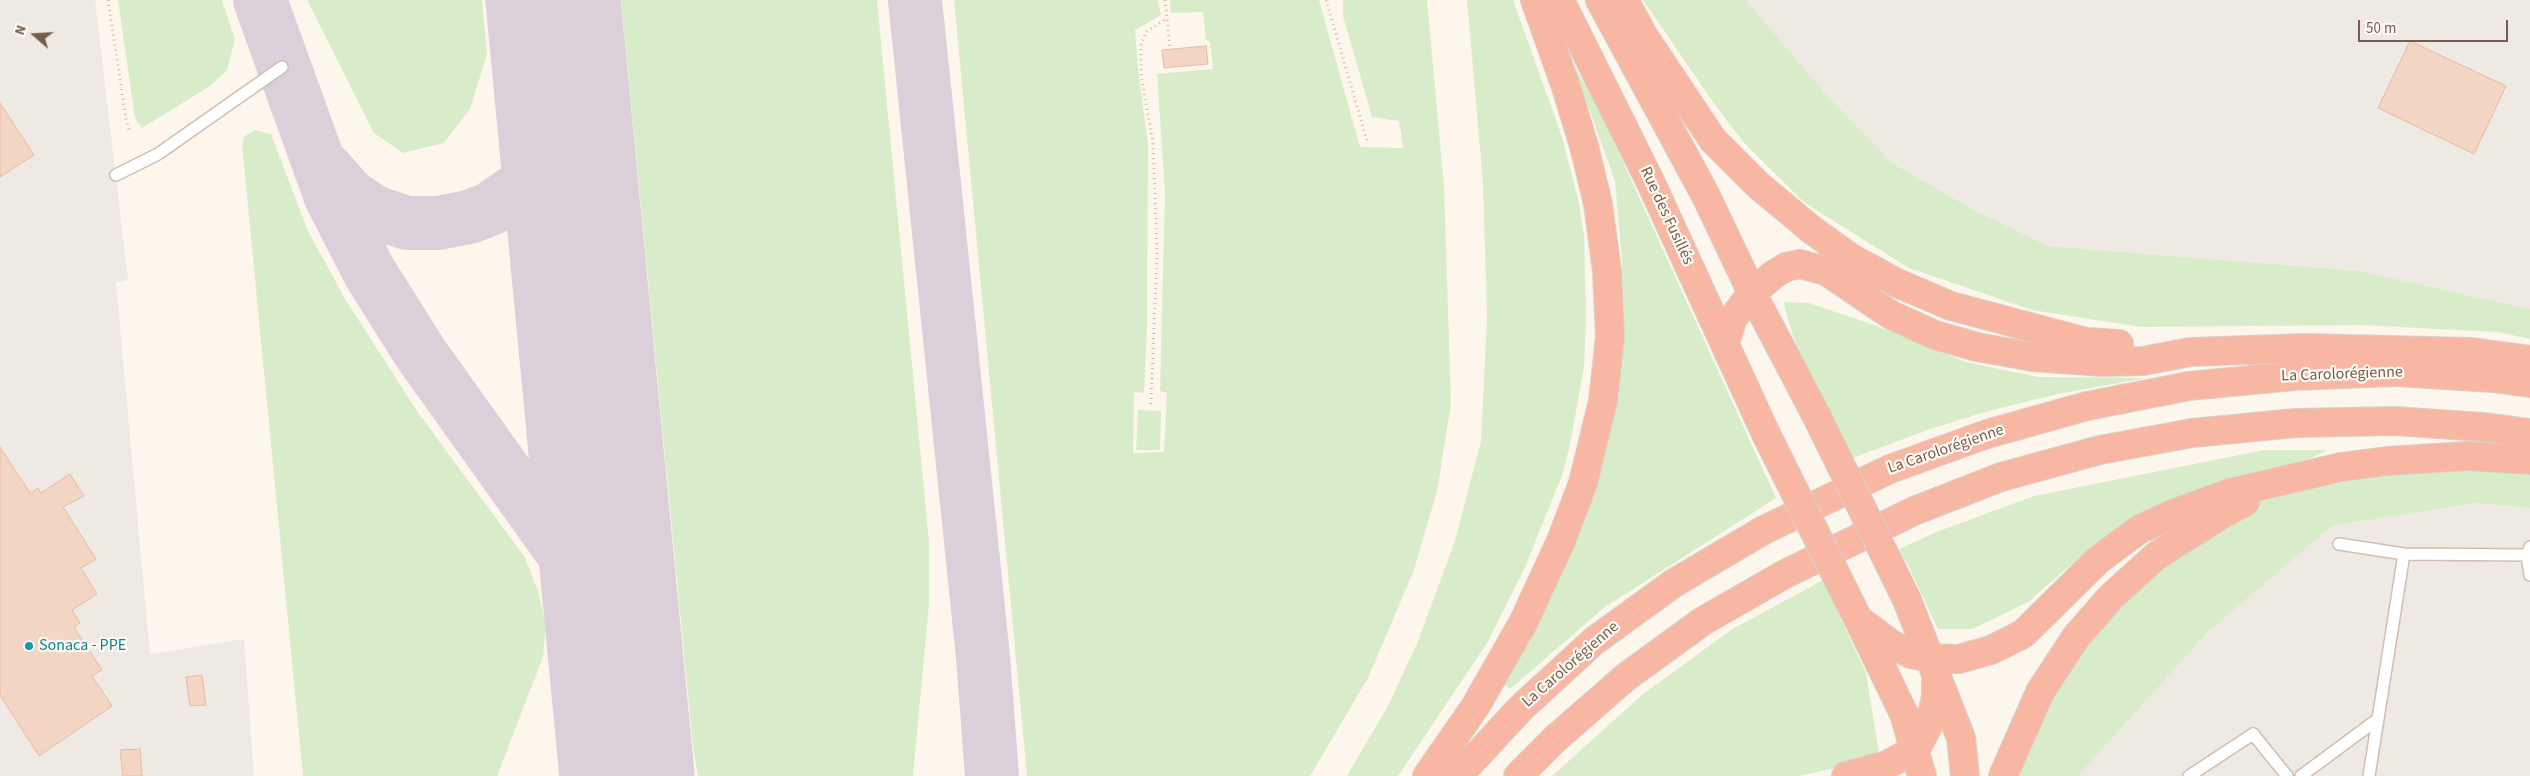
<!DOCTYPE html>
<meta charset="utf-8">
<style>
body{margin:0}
#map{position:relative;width:2530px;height:776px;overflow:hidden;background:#fdf6ec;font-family:"Source Sans 3",sans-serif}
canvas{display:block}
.north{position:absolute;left:10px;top:10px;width:50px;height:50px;-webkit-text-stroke:4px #fffaf3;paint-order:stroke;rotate:289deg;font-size:14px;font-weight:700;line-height:20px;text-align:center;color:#7a5c4d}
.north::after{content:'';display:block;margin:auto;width:18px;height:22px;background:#7a5c4d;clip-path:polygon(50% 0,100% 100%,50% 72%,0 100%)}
.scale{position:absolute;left:2358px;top:20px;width:150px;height:22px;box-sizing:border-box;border:2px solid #7a5c4d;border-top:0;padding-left:6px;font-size:15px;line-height:18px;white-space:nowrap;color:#7a5c4d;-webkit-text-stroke:4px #fffaf3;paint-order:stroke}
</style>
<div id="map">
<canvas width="2530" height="776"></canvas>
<div class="north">N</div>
<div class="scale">50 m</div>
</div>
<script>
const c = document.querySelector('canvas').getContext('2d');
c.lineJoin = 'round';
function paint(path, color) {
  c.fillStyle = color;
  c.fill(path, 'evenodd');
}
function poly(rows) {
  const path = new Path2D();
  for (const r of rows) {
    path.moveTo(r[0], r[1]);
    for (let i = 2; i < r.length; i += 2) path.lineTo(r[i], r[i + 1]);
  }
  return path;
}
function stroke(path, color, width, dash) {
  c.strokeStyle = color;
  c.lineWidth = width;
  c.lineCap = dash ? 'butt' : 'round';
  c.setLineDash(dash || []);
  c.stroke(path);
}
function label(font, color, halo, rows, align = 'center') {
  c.font = font + ' "Source Sans 3",sans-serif';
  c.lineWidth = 4.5;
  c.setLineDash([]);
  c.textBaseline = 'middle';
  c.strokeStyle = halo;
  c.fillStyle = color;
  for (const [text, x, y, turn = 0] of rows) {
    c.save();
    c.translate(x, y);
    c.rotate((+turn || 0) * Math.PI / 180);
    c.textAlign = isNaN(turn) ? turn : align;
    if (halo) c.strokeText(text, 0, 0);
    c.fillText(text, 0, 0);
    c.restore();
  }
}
paint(poly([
 [0,0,95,0,128,280,116,283,150,654,244,639,254,776,0,776],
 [1746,0,2530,0,2530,309,2359,271,2048,246,1974,210,1892,163,1824,92],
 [2475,503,2530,508,2530,776,2078,776,2209,631,2332,526]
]), '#efe9e4');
paint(poly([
 [118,0,222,0,235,39,227,70,210,86,142,128,135,118],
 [307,0,482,0,487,54,470,109,444,143,403,153,374,133],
 [621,0,877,0,929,542,929,604,913,776,698,776,693,747],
 [954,0,1158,0,1161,15,1135,30,1138,69,1148,145,1147,327,1144,393,1134,392,1133,453,1164,452,1167,393,1160,391,1165,192,1157,74,1213,69,1210,42,1206,40,1203,12,1171,13,1170,0,1319,0,1360,147,1403,148,1399,121,1372,117,1343,16,1343,0,1427,0,1444,186,1451,404,1437,491,1414,570,1368,678,1310,776,1027,776],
 [1467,0,1513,0,1561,134,1578,198,1584,236,1586,319,1584,367,1571,439,1563,473,1525,567,1487,643,1398,776,1347,776,1389,704,1418,641,1455,541,1481,441,1487,317,1483,183],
 [1643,0,1746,0,1824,92,1892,163,1974,210,2048,246,2360,271,2530,309,2530,339,2498,332,2361,325,2141,327,2032,310,1909,268,1805,203,1745,144,1715,105],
 [1572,62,1598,107,1776,498,1605,607,1510,689,1503,684,1572,546,1603,460,1623,359,1622,262,1615,181],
 [255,130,271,134,307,229,345,299,419,414,524,556,538,591,546,626,543,657,497,776,303,776,242,144,245,136],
 [1783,302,1809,303,1874,325,1966,362,2038,377,2146,378,2058,394,1988,411,1930,429,1850,459,1797,349],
 [1138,410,1161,411,1160,450,1136,450],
 [2264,450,2328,450,2285,470,2159,507,2095,544,2028,602,1973,629,1938,629,1908,565,1897,550,1939,531,2034,496],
 [2530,460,2530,508,2475,503,2332,526,2209,631,2078,776,2004,776,2109,588,2265,492,2369,463],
 [1823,580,1866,673,1879,753,1856,763,1799,776,1552,776,1642,695,1731,630]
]), '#d8ecc9');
stroke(poly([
 [260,0,331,197,370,273,421,354,606,613,613,648,620,734,618,753,611,770,604,776],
 [915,0,983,657,992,776],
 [326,169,350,196,374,212,407,223,438,223,469,217,490,209,523,186,540,162,553,134,558,106,556,38]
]), '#dbcfda', 54);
stroke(poly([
 [553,0,627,776]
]), '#dbcfda', 135);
const building = poly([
 [2410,41,2506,86,2474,154,2378,108,2410,41],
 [1206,46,1208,64,1164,68,1162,50,1206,46],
 [0,103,34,155,0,177,0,103],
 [0,447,30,493,38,488,41,493,70,474,84,496,63,507,96,559,81,568,97,594,72,610,80,623,74,627,102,670,92,676,112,706,39,756,0,695,0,447],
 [202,675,206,705,190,706,186,677,202,675],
 [140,749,142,776,123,776,120,750,140,749]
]);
paint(building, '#f3d5c3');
stroke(building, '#e6bba3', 1);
const lane = poly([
 [116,175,158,154,282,67],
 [2339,544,2404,554,2527,555],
 [2530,547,2527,555,2530,575],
 [2189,776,2253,734,2287,776],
 [2301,776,2378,719],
 [2369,776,2404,554]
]);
const highway = poly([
 [1560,0,1651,183,1766,434],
 [1600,0,1706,196,1752,293,1815,413],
 [1624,0,1643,35,1713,140,1758,185,1812,230,1851,258,1897,283,1951,306,2086,342,2119,344],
 [1725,343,1733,318,1752,293,1773,275,1786,267,1800,264,1826,271,1891,315,1935,335,1977,347,2033,357,2103,362,2143,361,2190,352,2305,348,2472,352,2530,360],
 [1907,600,1961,738,1965,776],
 [1858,619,1891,644,1911,654,1930,658,1959,659,1991,650,2023,634,2098,560,2140,529,2175,513,2230,493,2341,467,2387,461,2467,456,2530,460],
 [1861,625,1904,714,1922,776],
 [1427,776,1475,707,1523,623,1561,541,1583,483,1603,401,1610,337,1607,271,1598,204,1584,146,1566,87,1535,0],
 [1458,776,1521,708,1594,641,1674,583,1764,530,1890,469,1987,434,2087,406,2189,386,2294,376,2396,372,2493,378,2530,383],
 [1518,776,1555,739,1626,677,1703,621,1785,574,1914,511,2001,477,2100,450,2192,433,2296,423,2394,421,2483,427,2530,433],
 [1846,776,1887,765,1916,749,1930,722,1936,697,1936,681],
 [2003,776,2040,692,2076,637,2111,597,2156,556,2224,513,2245,502]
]);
stroke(lane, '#d1beb0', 14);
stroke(highway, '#dad1cd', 30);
stroke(poly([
 [108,0,126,119,129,130],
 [1165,0,1170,47],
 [1326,0,1367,140],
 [1151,404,1157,253,1153,143,1141,75,1141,44,1146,32,1167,18]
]), '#d9b8a5', 3, [1, 4]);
stroke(lane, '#fff', 11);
stroke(highway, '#f7b7a3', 28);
const highwayBridge = poly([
 [1815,413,1907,600],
 [1766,434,1858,619]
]);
stroke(highwayBridge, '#dad1cd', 30, []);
stroke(highwayBridge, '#f7b7a3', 28);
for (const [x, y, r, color] of [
 [29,646,5,"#0f9aa8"]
]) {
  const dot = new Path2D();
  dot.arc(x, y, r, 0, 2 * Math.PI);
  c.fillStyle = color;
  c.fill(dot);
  stroke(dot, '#fffaf3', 2);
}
label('16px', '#7a5c4d', '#fffaf3', [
 ["Rue des Fusillés",1666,216,65],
 ["La Carolorégienne",2342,375,-2],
 ["La Carolorégienne",1946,450,-19],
 ["La Carolorégienne",1571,665,-41]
]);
label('16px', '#0d838f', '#fffaf3', [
 ["Sonaca - PPE",39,646]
], 'left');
</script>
